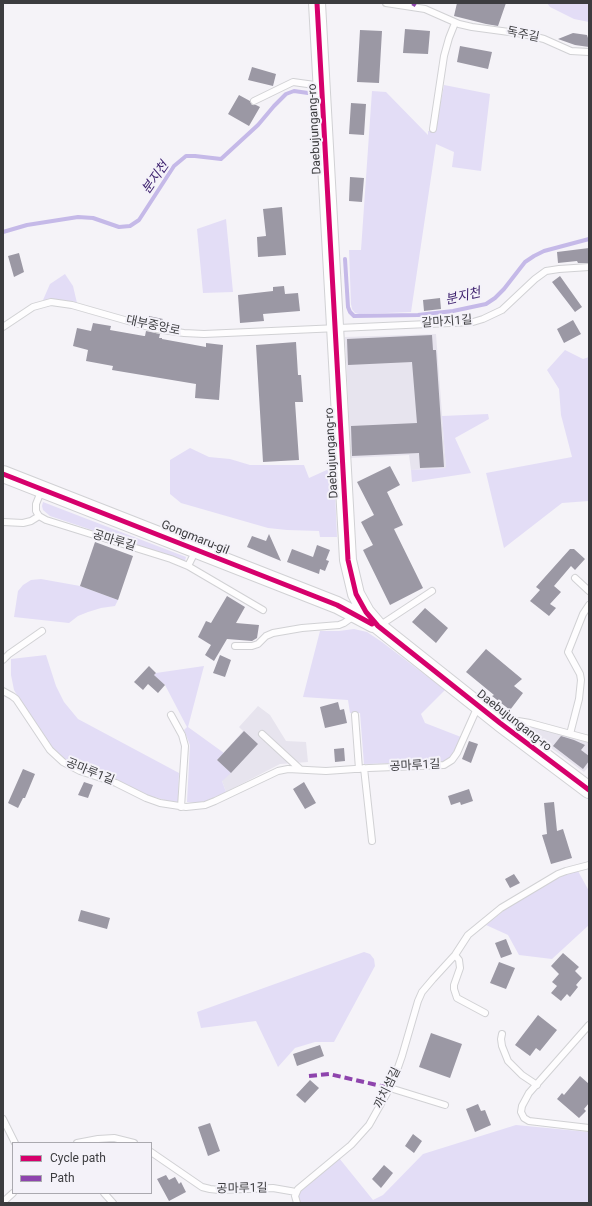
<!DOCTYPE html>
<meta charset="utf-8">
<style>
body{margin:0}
#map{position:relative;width:592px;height:1206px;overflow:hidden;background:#f5f3f8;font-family:Roboto,sans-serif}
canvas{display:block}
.frame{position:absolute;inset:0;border:4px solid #3c3c3f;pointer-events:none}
.legend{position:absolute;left:12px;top:1142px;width:140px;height:52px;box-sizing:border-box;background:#f4f2f9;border:1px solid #aaa9af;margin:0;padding:5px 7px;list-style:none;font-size:12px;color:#3c3c3f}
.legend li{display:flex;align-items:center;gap:8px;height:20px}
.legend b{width:20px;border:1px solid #aaa9af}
</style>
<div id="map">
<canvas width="592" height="1206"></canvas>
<div class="frame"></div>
<ul class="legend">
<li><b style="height:5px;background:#d6006c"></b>Cycle path</li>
<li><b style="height:5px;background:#8e44ad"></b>Path</li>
</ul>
</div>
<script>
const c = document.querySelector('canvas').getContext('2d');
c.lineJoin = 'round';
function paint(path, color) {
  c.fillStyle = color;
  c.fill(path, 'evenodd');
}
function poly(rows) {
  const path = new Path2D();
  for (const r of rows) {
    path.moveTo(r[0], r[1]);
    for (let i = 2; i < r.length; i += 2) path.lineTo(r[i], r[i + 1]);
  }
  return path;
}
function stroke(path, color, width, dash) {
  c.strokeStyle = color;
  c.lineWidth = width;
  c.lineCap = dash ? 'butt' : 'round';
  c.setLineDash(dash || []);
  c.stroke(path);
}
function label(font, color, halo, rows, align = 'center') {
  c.font = font + ' Roboto,"Noto Sans KR",sans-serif';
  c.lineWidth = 4;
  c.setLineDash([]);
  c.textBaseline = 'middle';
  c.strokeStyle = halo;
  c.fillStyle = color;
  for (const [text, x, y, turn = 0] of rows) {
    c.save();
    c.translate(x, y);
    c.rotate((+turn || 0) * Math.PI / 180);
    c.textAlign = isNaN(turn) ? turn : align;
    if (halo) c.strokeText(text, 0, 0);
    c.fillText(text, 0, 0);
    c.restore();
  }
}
paint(poly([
 [436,334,446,468,411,470,409,455,351,458,345,337],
 [258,706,270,715,286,741,306,742,308,762,280,764,226,792,222,781,217,760,243,731,239,727],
 [523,724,530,725,589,743,589,766,584,772,521,726]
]), '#e7e4ee');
paint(poly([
 [547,3,589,3,589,22,574,19,550,7],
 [444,85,490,94,481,171,452,167,454,152,436,144,411,312,359,314,355,313,352,309,351,304,349,250,361,250,372,91,386,92,428,135,428,131,435,132],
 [226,219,233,292,203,293,197,229],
 [65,274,73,286,77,303,60,300,43,300,50,284],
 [565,350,583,359,589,357,589,501,562,503,504,548,486,473,572,457,561,415,559,389,547,370],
 [488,414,489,419,455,438,471,473,412,482,411,470,446,468,442,416],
 [190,448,209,457,230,459,250,465,304,465,309,478,329,469,334,469,337,537,320,537,319,531,287,530,268,528,181,503,170,494,170,460],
 [43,502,186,557,185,561,50,516,43,510,42,506],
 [41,579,80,586,118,600,115,606,101,608,88,612,78,616,69,623,14,617,18,591,23,585,31,580],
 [354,629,367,632,382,642,445,690,421,714,425,723,461,737,452,755,449,759,442,762,364,764,360,713,350,713,348,700,303,697,320,631,339,631],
 [46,655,56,686,64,702,78,719,179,773,178,801,175,803,147,795,102,773,81,768,69,762,54,751,20,700,14,690,11,675,11,659],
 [204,666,188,727,224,753,217,760,231,773,222,781,226,792,206,801,194,803,187,802,190,745,184,730,187,727,165,685,154,675,156,673],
 [578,871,589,891,589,925,552,959,519,955,508,935,486,925,507,908,552,881,567,874],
 [364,952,370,954,374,959,375,966,334,1042,315,1042,295,1048,278,1067,256,1021,201,1028,197,1012],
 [516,1125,589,1132,589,1203,300,1203,298,1198,298,1193,301,1189,339,1158,373,1200,383,1195,423,1154]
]), '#e3ddf6');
stroke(poly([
 [3,232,27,225,78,217,93,218,119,227,130,226,139,220,174,166,186,156,195,156,221,159,258,125,274,106,286,94,294,91,308,93],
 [345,259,348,307,350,312,354,316,418,315,453,311,486,304,495,298,504,289,525,262,534,256,544,251,589,239]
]), '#c5b9e8', 4);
paint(poly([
 [457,3,506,3,498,26,486,24,454,16],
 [405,29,430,31,428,54,403,53],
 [360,30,382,31,379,83,357,82],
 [573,33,587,35,589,41,589,47,575,45,558,39],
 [460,46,492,52,488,69,457,62],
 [252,67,276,74,273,86,248,80],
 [239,95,250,101,252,105,256,105,260,107,249,126,228,114],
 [351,103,366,104,364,135,349,134],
 [350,177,364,178,362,202,349,201],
 [282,207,286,255,258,257,257,237,266,236,263,209],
 [589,248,589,263,578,263,577,261,558,263,557,252],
 [19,253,24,272,14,277,8,256],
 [560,276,582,307,575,312,552,282],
 [284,286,285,294,298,293,300,311,263,314,264,321,240,323,238,295,273,291,273,287],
 [440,298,441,309,424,311,423,300],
 [149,316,163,319,161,325,148,322],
 [573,320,581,334,564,343,557,329],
 [93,323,111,326,110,330,144,336,145,336,146,331,160,334,159,338,162,338,162,339,206,347,206,343,223,345,219,400,195,398,196,384,112,370,113,366,86,361,88,350,73,346,77,328,91,331],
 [432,335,433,350,436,350,444,467,420,468,419,453,352,456,351,426,417,423,412,362,348,365,347,339],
 [296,342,298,375,301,375,303,402,295,402,299,460,263,462,256,345],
 [390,466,400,485,387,492,403,525,394,529,423,588,390,605,363,550,373,545,361,522,374,515,357,482],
 [269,534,281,561,247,547,252,536,266,541],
 [95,542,133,556,118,600,80,586],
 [317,545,330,550,326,560,329,561,325,571,320,569,319,574,287,562,292,549,313,557],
 [570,549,574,549,585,559,575,570,571,566,554,586,561,592,550,604,556,608,549,616,530,601,540,590,536,587],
 [227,596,245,607,236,623,259,625,257,638,252,641,227,639,214,661,205,655,211,645,198,637,206,621,211,623],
 [425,608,448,628,436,643,412,622],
 [486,649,522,679,514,686,523,693,510,710,492,696,494,695,466,672],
 [220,655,231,660,225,677,213,673],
 [149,666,156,673,154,675,165,685,158,693,148,684,143,690,134,682],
 [338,702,340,710,344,709,347,723,325,728,320,707],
 [244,731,258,744,231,773,217,760],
 [561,736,574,740,585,745,581,750,589,756,589,761,583,769,553,746],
 [469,741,478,744,471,763,462,759],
 [344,748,345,761,335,762,334,749],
 [23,769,35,774,25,798,23,798,18,808,8,803],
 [84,782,93,785,88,798,78,795],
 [304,782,316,803,305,809,293,789],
 [469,789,473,801,461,805,460,802,451,805,448,796],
 [554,802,557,831,563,829,572,858,551,864,542,835,547,834,544,803],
 [514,874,520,883,510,888,505,879],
 [81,910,110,918,107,929,78,921],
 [506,939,512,954,501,958,495,943],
 [563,953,579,967,575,971,582,978,576,985,578,987,570,997,567,994,561,1001,551,993,557,986,552,982,559,974,551,966],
 [499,962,515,968,506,989,490,983],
 [538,1015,557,1030,540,1051,536,1048,530,1056,515,1045],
 [431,1033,462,1044,450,1078,419,1067],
 [320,1045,324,1056,297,1066,293,1054],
 [580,1076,589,1084,589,1103,584,1109,586,1111,579,1118,557,1099,562,1093,564,1095],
 [310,1080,319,1088,305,1103,296,1095],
 [478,1104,481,1111,485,1110,491,1125,475,1132,466,1109],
 [210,1123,220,1151,208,1156,198,1127],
 [413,1134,422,1141,414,1153,405,1146],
 [384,1165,393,1173,381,1188,372,1179],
 [166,1175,169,1180,175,1177,179,1184,181,1182,186,1192,169,1201,157,1179]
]), '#9b98a4');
const service = poly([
 [386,3,425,9,459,24,472,27,524,34,544,39,571,51,589,52],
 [254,101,293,82,322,86],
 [433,129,444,56,449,38,455,23],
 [3,327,33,307,51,302,72,305,156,329,184,333,204,334,473,322,483,319,502,310,535,279,546,271,559,269,589,267],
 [42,489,36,504,36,511,39,516,46,520,171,559,188,566,263,610],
 [3,522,23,523,31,521,39,516],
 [188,566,196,550],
 [575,578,589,591],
 [379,626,432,591],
 [235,646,252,646,258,644,266,636,273,633,302,628,339,625,344,623,354,616],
 [3,660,9,654,42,631],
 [3,691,12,696,16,699,50,750,63,762,80,771,116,783,146,798,160,803,186,807,205,805,215,801,278,771,288,769,326,771,369,768,444,765,452,760,457,753,478,706],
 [171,715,182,735,185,746,181,807],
 [355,715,359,769],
 [504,723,518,721,530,723,589,739],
 [262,734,300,769],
 [570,734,579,699,581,680,580,674,568,652,583,614,589,605],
 [364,768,372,841],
 [455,955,459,960,460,968,454,985,454,989,457,998,485,1013],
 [589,1025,529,1093,522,1106,521,1112,524,1118,529,1121,589,1128],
 [502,1034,501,1039,502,1046,508,1061,522,1075,537,1085],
 [390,1088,445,1105],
 [3,1119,15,1143],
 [77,1143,98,1139,114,1138,134,1143],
 [151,1152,202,1187,210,1189,219,1190,273,1188,296,1192],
 [104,1193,113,1203],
 [3,1202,13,1193],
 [297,1203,295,1196,298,1189,351,1145,369,1125,387,1093,395,1076,402,1056,418,1001,422,992,433,979,455,955,468,935,501,908,558,874,566,871,589,865]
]);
const tertiary = poly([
 [317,3,348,560,356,594,366,612,378,626,500,723,589,790],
 [3,474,337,605,373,624]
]);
stroke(service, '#d1d1d4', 8);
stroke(tertiary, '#d1d1d4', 18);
stroke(service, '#fefdfe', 6);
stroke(tertiary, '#fefdfe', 16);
stroke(poly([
 [413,6,415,3],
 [309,1076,329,1074,390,1088]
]), '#8e44ad', 4, [8, 4]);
stroke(poly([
 [317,3,348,560,356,594,366,612,378,626,500,723,589,790],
 [3,474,337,605,372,624]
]), '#d6006c', 5);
label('12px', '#3c3c3f', '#f4f2f9', [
 ["독주길",523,35,11],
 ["Daebujungang-ro",315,129,-93],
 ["갈마지1길",447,322,-4],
 ["대부중앙로",153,326,12],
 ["Daebujungang-ro",332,453,-93],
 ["Gongmaru-gil",195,538,22],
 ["공마루길",114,541,17],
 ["Daebujungang-ro",514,721,38],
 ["공마루1길",415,766,-3],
 ["공마루1길",90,772,22],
 ["까치섬길",388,1088,-64],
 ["공마루1길",242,1189,-1]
]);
label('italic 13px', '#402470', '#f4f2f9', [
 ["분지천",156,178,-55],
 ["분지천",463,297,-13]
]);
</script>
